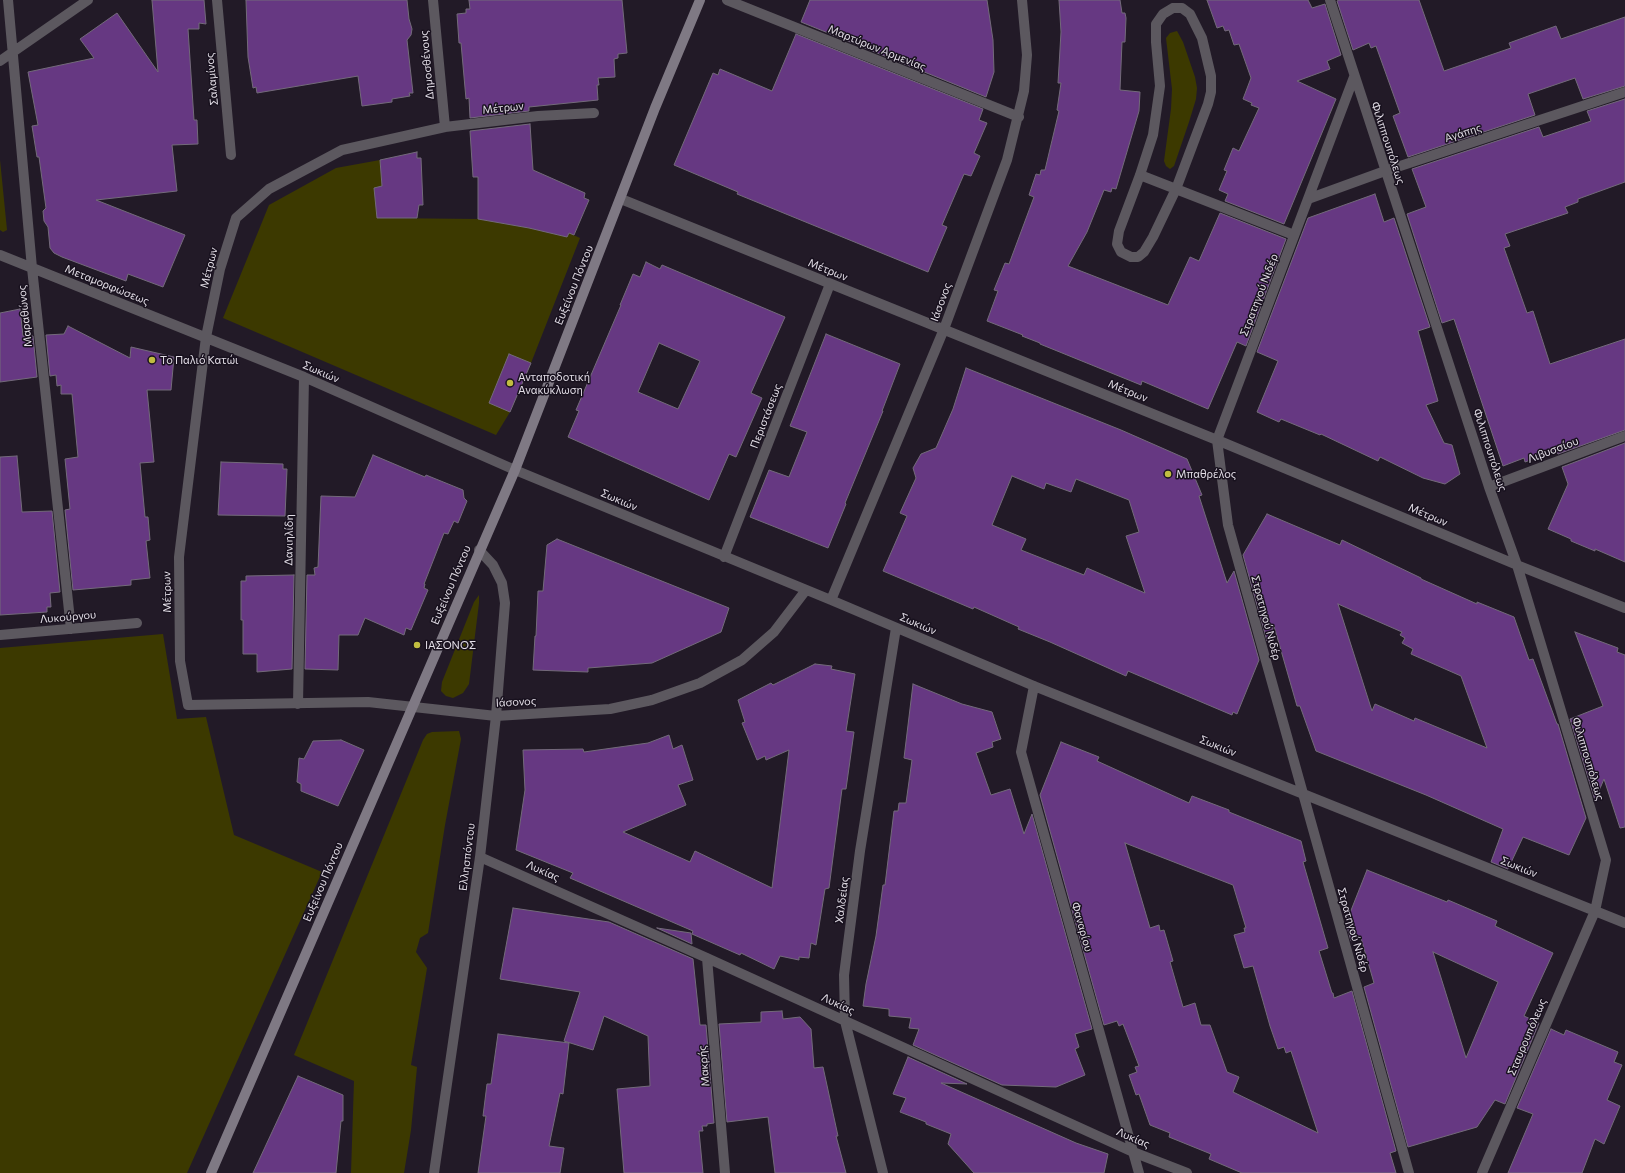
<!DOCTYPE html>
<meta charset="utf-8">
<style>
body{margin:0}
canvas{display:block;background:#221a27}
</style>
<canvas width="1625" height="1173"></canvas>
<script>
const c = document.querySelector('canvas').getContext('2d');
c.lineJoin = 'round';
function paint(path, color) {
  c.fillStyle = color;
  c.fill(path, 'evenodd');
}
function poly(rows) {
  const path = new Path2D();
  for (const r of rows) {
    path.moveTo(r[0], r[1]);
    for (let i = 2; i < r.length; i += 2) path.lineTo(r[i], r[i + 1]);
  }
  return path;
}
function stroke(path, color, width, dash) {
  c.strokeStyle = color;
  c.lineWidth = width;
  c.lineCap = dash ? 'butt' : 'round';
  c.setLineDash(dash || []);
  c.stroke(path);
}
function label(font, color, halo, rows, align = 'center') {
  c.font = font + ' Commissioner,sans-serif';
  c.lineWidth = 3;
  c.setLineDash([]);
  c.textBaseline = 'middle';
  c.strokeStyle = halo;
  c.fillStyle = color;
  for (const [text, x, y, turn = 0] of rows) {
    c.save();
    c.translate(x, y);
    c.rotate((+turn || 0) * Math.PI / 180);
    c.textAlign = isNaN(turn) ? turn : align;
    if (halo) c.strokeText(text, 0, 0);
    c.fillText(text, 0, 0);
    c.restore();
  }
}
paint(poly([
 [1177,31,1183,42,1195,77,1197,88,1196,99,1189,122,1174,166,1170,169,1166,166,1164,161,1171,109,1172,89,1166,38,1170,33],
 [0,160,7,230,3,232,0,230],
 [380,160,382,186,374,188,377,218,478,219,529,228,567,237,569,233,580,238,531,363,510,412,496,435,223,318,269,205,336,168],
 [479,595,479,603,469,684,463,693,453,698,446,696,441,691,442,682,474,602],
 [163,634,177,719,206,717,234,835,322,872,187,1173,0,1173,0,648],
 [459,731,461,739,445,825,428,933,420,938,416,952,427,968,411,1065,417,1067,411,1130,404,1173,351,1173,354,1081,294,1055,423,740,427,734,432,732]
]), '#3c3900');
const building = poly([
 [152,0,204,0,206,24,199,23,199,29,188,29,194,120,197,120,198,144,172,145,177,191,96,200,185,235,163,287,128,274,126,281,62,257,54,253,50,248,48,227,44,221,43,211,46,208,39,157,37,157,32,126,38,125,28,72,94,58,80,39,117,13,158,72,152,0],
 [246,0,407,0,409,19,412,29,411,35,407,40,413,93,409,93,410,96,392,99,392,102,362,106,358,76,257,93,256,87,253,88,248,57,246,0],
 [469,0,622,0,627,53,618,54,618,58,614,59,615,77,598,78,599,85,597,85,598,100,529,107,529,111,470,118,469,98,466,99,461,43,459,43,457,14,466,13,466,9,470,9,469,0],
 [810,0,987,0,993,40,994,72,986,97,801,22,810,0],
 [1059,0,1120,0,1122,13,1125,13,1126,18,1125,42,1122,42,1120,90,1140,92,1139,111,1116,189,1112,188,1111,192,1104,190,1087,232,1068,266,1168,305,1190,257,1199,261,1220,213,1286,239,1246,346,1237,342,1208,409,1142,381,1141,385,1040,344,1040,343,1022,336,1023,335,987,321,998,291,994,290,1005,263,1009,264,1034,197,1029,195,1036,174,1040,175,1041,170,1045,170,1059,111,1057,110,1061,83,1058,83,1061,32,1059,0],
 [1207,0,1308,0,1312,8,1325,4,1341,55,1327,61,1330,69,1297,81,1336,99,1284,224,1225,201,1228,194,1219,190,1227,171,1224,170,1233,148,1239,151,1259,108,1251,105,1252,103,1243,99,1251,78,1239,44,1234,45,1229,30,1225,31,1223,26,1217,28,1207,0],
 [1339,0,1419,0,1444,71,1511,48,1509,43,1556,26,1561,39,1625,17,1625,86,1583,99,1575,78,1528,94,1535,115,1408,157,1393,116,1400,113,1376,46,1371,48,1369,43,1353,50,1337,1,1339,0],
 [796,34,983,109,979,120,987,123,974,153,980,156,971,176,964,174,942,225,947,227,928,272,737,194,738,192,674,165,713,73,718,75,720,69,772,91,796,34],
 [1625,99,1625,182,1578,199,1578,202,1565,207,1568,213,1505,234,1510,246,1504,248,1527,313,1533,311,1550,364,1625,339,1625,430,1558,454,1556,451,1525,462,1524,458,1503,466,1454,319,1442,323,1407,214,1426,207,1412,169,1539,127,1543,137,1591,121,1587,111,1625,99],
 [530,124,533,170,585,193,584,198,589,200,574,235,569,233,567,237,529,228,478,219,478,177,473,177,470,131,530,124],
 [417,152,417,158,421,158,423,205,419,205,417,218,377,218,374,188,382,186,380,160,417,152],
 [1375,194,1384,222,1394,218,1430,327,1418,331,1438,401,1426,405,1444,443,1452,445,1460,474,1445,484,1423,478,1380,457,1378,461,1321,434,1320,435,1281,419,1279,422,1257,412,1278,361,1257,352,1308,218,1375,194],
 [646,262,660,269,662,265,785,317,751,393,762,398,736,457,729,454,709,500,568,437,579,411,576,410,621,305,620,305,633,274,640,277,646,262],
 [659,343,700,361,678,409,638,392,659,343],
 [20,309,23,336,33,336,37,377,0,382,0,313,20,309],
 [68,326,130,358,131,347,174,357,171,390,147,390,154,462,140,463,145,517,148,517,150,540,146,541,150,578,131,580,131,585,73,590,65,510,70,509,65,459,78,457,72,394,61,394,61,385,57,386,56,375,50,376,46,335,64,334,68,326],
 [826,334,900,364,882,411,883,411,845,503,846,504,828,548,750,517,769,470,789,477,807,432,790,426,826,334],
 [509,354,531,363,510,412,489,403,509,354],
 [966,368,1121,430,1187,459,1202,495,1199,496,1227,583,1234,571,1259,660,1237,714,1233,712,1232,715,1128,671,1126,676,1050,642,1018,629,1019,627,974,607,973,609,883,571,907,516,900,513,916,478,913,468,921,454,936,448,953,409,966,368],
 [1012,476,1044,489,1046,483,1071,492,1076,479,1129,500,1139,532,1126,536,1145,593,1087,568,1084,575,1021,550,1026,539,992,525,1012,476],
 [1625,443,1625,562,1595,549,1595,551,1571,541,1571,539,1548,529,1568,484,1562,467,1625,443],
 [373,455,425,477,426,475,463,490,464,498,467,501,458,523,454,521,448,534,444,533,424,584,425,584,424,588,428,590,411,630,406,628,404,635,365,618,358,635,339,635,338,670,305,669,307,575,315,575,314,568,318,567,321,496,355,497,373,455],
 [17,456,22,512,52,511,60,592,50,593,51,607,47,607,47,612,0,615,0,457,17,456],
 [221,462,283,464,283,469,287,469,285,516,218,515,221,462],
 [1267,514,1340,545,1342,540,1421,578,1421,579,1477,604,1477,602,1514,617,1529,660,1533,659,1557,724,1558,724,1586,818,1569,855,1523,837,1508,869,1491,862,1503,829,1426,795,1316,751,1300,706,1297,706,1274,626,1267,641,1243,555,1267,514],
 [1338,604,1402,632,1400,635,1405,638,1402,643,1413,649,1411,654,1461,676,1487,748,1415,718,1414,721,1375,704,1372,711,1338,604],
 [557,539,729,608,721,632,652,663,588,668,588,672,533,670,535,636,536,636,538,591,543,591,547,545,557,539],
 [294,575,292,669,257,672,257,654,243,654,243,620,241,620,241,581,246,581,246,576,294,575],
 [1575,632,1618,648,1617,652,1625,655,1625,827,1620,828,1604,779,1595,800,1570,719,1603,706,1575,632],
 [815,664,832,666,831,669,855,674,846,731,854,732,846,789,842,789,829,888,825,889,816,945,811,943,809,958,799,957,799,960,780,956,774,969,741,953,740,955,692,934,693,931,570,878,573,873,516,850,525,790,523,750,583,749,584,752,648,743,669,735,673,749,682,745,693,780,678,785,686,805,623,832,690,862,695,851,772,888,789,750,766,760,765,756,757,760,742,723,745,722,738,700,771,683,773,685,815,664],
 [913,684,962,704,992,712,1001,739,992,742,993,747,976,753,991,795,1010,789,1024,834,1032,814,1092,1029,1075,1034,1079,1047,1075,1049,1085,1075,1056,1087,1002,1085,913,1045,919,1029,909,1028,911,1018,889,1016,889,1009,863,1006,866,984,876,936,883,885,885,885,894,811,898,811,899,803,906,803,912,760,904,758,913,684],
 [341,740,364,750,338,806,301,791,301,784,297,782,299,758,304,759,313,741,341,740],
 [1061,742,1099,757,1097,761,1189,803,1192,796,1229,810,1229,812,1301,841,1306,861,1303,862,1328,948,1319,951,1332,993,1333,993,1334,998,1352,991,1396,1151,1390,1153,1396,1173,1242,1173,1209,1159,1211,1154,1169,1137,1170,1133,1150,1125,1139,1094,1136,1095,1129,1075,1137,1072,1135,1067,1139,1066,1123,1024,1119,1026,1117,1021,1104,1025,1040,795,1061,742],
 [1125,843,1233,885,1246,928,1244,928,1245,932,1234,935,1244,968,1253,966,1270,1026,1278,1049,1284,1047,1286,1053,1291,1051,1318,1133,1233,1092,1239,1077,1227,1072,1210,1025,1201,1025,1195,1003,1183,1007,1170,962,1173,961,1164,930,1160,931,1159,925,1150,928,1125,843],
 [1367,870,1447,902,1448,900,1497,921,1495,926,1553,953,1524,1016,1539,1023,1505,1104,1495,1100,1477,1127,1408,1147,1364,987,1374,983,1361,938,1351,941,1346,923,1367,870],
 [1433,952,1498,982,1466,1058,1433,952],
 [513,908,609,922,693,959,700,1025,706,1025,714,1123,707,1124,707,1126,702,1126,703,1131,699,1131,703,1173,624,1173,617,1089,650,1086,648,1036,604,1016,593,1050,564,1041,580,992,500,979,513,908],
 [657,928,691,933,692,944,657,928],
 [782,1011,783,1019,800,1017,811,1029,814,1068,823,1067,838,1136,836,1136,846,1173,775,1173,768,1117,727,1122,719,1024,761,1022,761,1012,782,1011],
 [1551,1029,1564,1035,1566,1030,1618,1052,1614,1062,1622,1065,1607,1100,1620,1106,1604,1144,1595,1139,1582,1173,1508,1173,1533,1114,1517,1108,1551,1029],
 [498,1034,569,1043,563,1094,560,1093,549,1146,564,1148,560,1173,478,1173,486,1116,483,1116,487,1084,491,1084,498,1034],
 [908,1057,967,1084,941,1083,1076,1143,1108,1154,1104,1173,974,1173,948,1144,951,1134,926,1124,926,1122,900,1112,906,1098,893,1094,908,1057],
 [298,1076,343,1095,343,1121,341,1121,336,1173,253,1173,298,1076]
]);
paint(building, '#663882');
stroke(building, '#736a7a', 1);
stroke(poly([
 [1173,8,1182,8,1190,14,1202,38,1211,76,1211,92,1208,104,1176,189,1153,237,1144,252,1138,257,1131,257,1121,252,1117,244,1119,231,1140,175,1153,135,1160,86,1156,42,1156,24,1163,14,1173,8],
 [1140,175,1294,235]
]), '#5c585f', 10);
stroke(poly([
 [8,0,32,268,71,629],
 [217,0,231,155],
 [433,0,445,127],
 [727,0,1019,117],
 [1330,0,1489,487,1517,565,1606,860,1595,911,1482,1173],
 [0,61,88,0],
 [1354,77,1217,440,1228,525,1409,1173],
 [594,113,538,116,445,127,342,150,269,189,236,218,220,269,206,337,179,557,180,661,188,705,368,702,496,716,610,709,652,700,700,683,742,660,774,632,806,590],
 [621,199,1217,440,1517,565,1625,608],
 [1308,199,1385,171,1625,92],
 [0,255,304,377,515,470,831,600,1034,686,1625,923],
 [1489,487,1625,436],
 [724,557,830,284],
 [831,600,944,329,1007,160,1024,91,1027,55,1022,0],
 [0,635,137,623],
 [1034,686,1021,752,1139,1173],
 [298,704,304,377],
 [480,857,707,958,1133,1152,1187,1173],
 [707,958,725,1173],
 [434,1173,480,857,496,716,505,603,502,583,493,565,479,550],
 [883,1173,845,1021,844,975,860,851,896,628]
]), '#5c585f', 10);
stroke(poly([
 [211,1173,515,470,655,108,700,0]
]), '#7f7984', 10);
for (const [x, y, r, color] of [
 [152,360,4,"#c1bd40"],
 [510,383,4,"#c1bd40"],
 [1168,474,4,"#c1bd40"],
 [417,645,4,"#c1bd40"]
]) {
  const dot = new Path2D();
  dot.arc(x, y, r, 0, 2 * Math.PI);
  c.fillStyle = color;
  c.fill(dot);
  stroke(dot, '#18111e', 1.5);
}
label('11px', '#e2dde6', '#18111e', [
 ["Μαρτύρων Αρμενίας",877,48,22],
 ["Δημοσθένους",427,65,-95],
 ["Σαλαμίνος",212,79,-95],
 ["Μέτρων",503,108,-6],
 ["Αγάπης",1463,133,-18],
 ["Φιλιππουπόλεως",1388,143,72],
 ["Μέτρων",209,268,-76],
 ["Μέτρων",828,270,22],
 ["Μεταμορφώσεως",107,285,22],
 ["Ευξείνου Πόντου",574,285,-68],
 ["Στρατηγού Νιδέρ",1259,295,-69],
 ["Ιάσονος",941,302,-70],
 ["Μαραθώνος",25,316,-96],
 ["Σωκιών",321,372,23],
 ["Μέτρων",1128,391,22],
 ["Περιστάσεως",766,416,-69],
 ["Φιλιππουπόλεως",1490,450,72],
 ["Λιβυσσίου",1553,450,-21],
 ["Σωκιών",619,500,23],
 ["Μέτρων",1428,515,23],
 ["Δανιηλίδη",289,540,-89],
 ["Ευξείνου Πόντου",451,585,-67],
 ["Μέτρων",167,592,-91],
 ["Λυκούργου",68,617,-5],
 ["Στρατηγού Νιδέρ",1266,618,75],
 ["Σωκιών",918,624,23],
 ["Ιάσονος",516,702,-3],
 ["Σωκιών",1218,746,22],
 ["Φιλιππουπόλεως",1588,759,73],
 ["Ελλησπόντου",467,857,-83],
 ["Σωκιών",1519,867,22],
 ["Λυκίας",543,871,24],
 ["Ευξείνου Πόντου",323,882,-67],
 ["Χαλδείας",842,900,-83],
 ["Φαναρίου",1082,927,74],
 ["Στρατηγού Νιδέρ",1353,930,74],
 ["Λυκίας",838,1004,25],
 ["Σταυρουπόλεως",1527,1037,-67],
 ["Μακρής",704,1066,-95],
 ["Λυκίας",1133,1138,23]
]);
label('11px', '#e2dde6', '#18111e', [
 ["Το Παλιό Κατώι",160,360],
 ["Ανταποδοτική",518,377],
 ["Ανακύκλωση",518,390],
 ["Μπαθρέλος",1176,474],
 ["ΙΑΣΟΝΟΣ",425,645]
], 'left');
</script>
